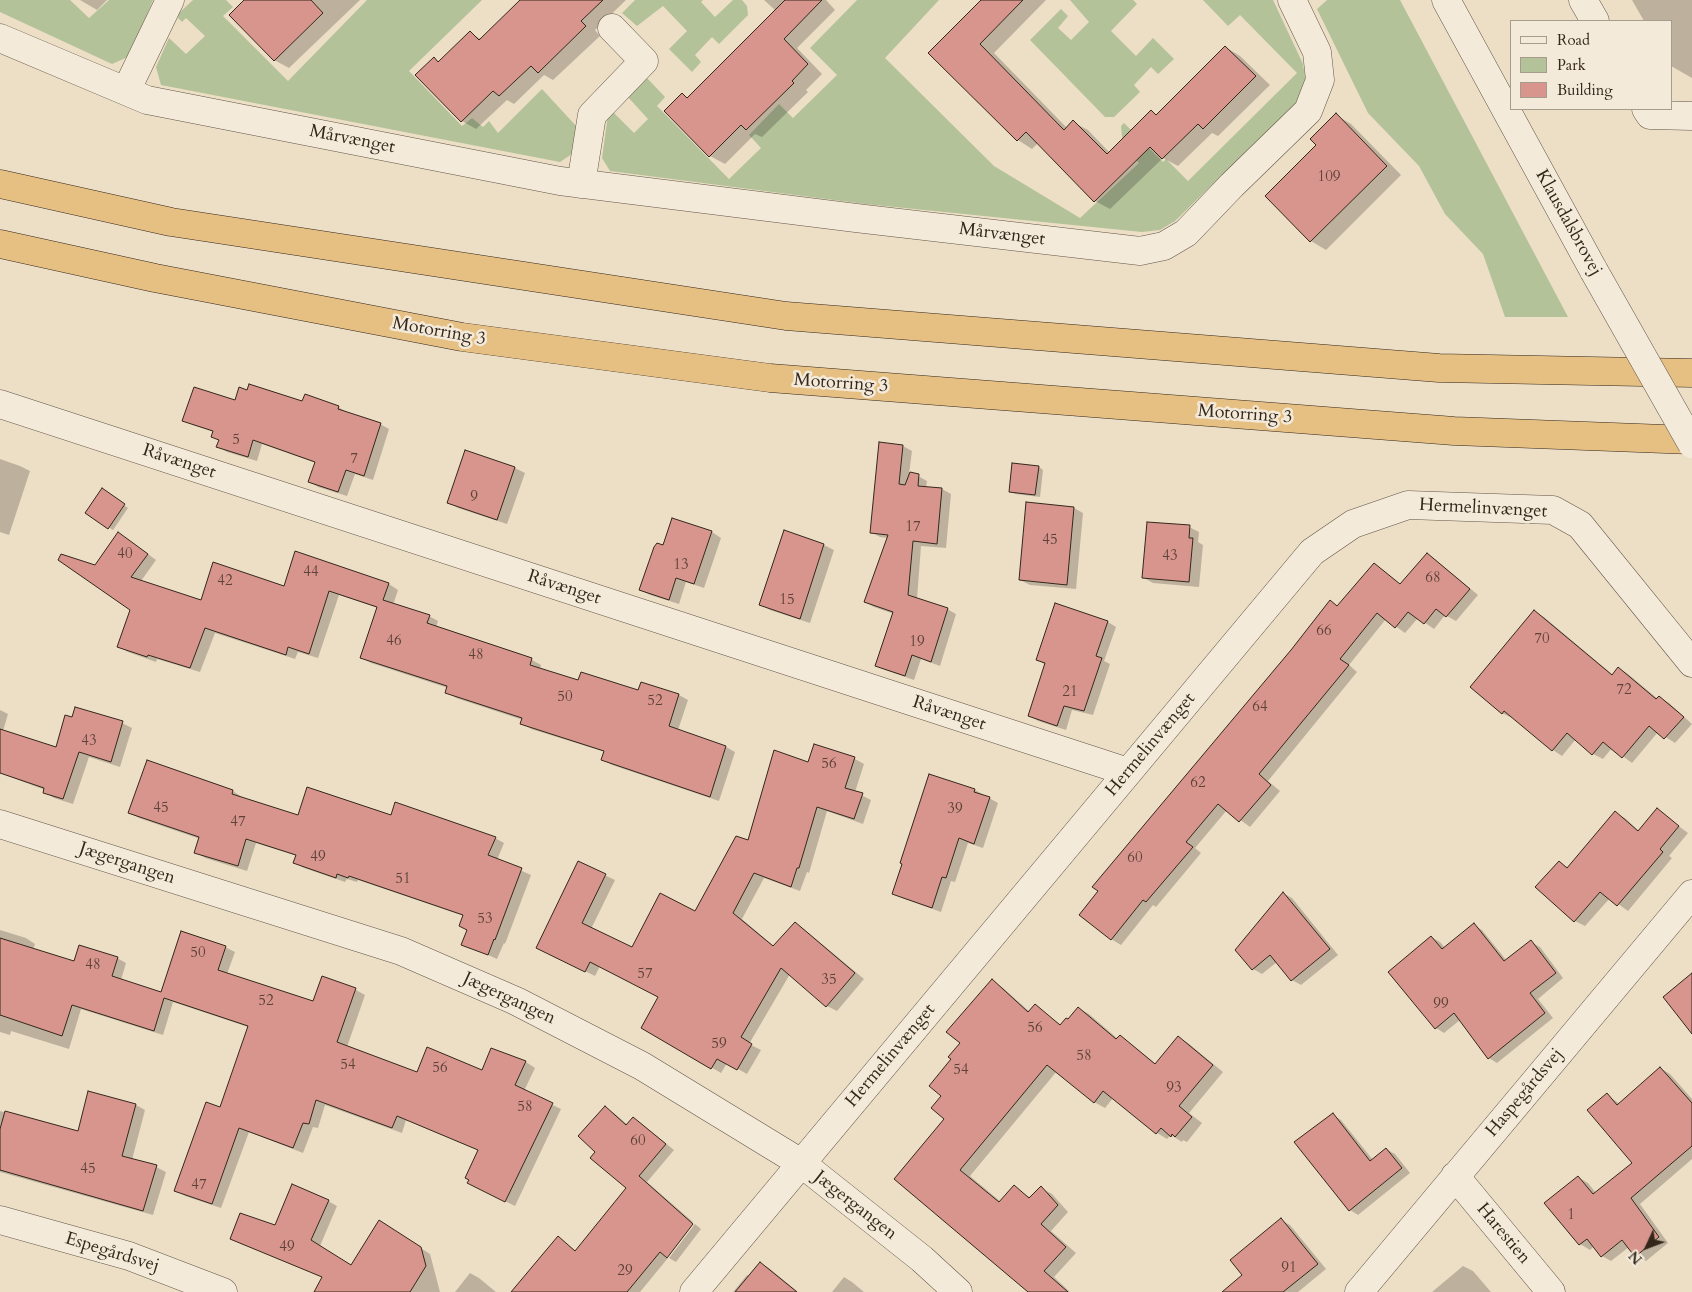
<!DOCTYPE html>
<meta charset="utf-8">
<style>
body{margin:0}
#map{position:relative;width:1692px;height:1292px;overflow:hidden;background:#eddec6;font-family:Cardo,serif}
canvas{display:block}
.legend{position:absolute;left:1510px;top:20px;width:162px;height:90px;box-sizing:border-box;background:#f3eada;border:1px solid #a69c8e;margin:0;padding:6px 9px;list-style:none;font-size:15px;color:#33271b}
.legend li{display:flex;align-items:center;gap:10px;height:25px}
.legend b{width:25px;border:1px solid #a69c8e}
.north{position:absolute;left:1622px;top:1222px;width:50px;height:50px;-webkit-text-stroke:4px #f3eada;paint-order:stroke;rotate:227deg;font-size:14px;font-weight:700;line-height:20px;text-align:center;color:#33271b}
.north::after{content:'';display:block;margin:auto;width:18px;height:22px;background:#33271b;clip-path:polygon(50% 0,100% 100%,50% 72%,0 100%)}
</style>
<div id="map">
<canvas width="1692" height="1292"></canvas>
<ul class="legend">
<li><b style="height:6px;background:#f3eada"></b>Road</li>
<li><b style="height:14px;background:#b3c299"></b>Park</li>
<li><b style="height:14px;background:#d8958d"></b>Building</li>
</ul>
<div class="north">N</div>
</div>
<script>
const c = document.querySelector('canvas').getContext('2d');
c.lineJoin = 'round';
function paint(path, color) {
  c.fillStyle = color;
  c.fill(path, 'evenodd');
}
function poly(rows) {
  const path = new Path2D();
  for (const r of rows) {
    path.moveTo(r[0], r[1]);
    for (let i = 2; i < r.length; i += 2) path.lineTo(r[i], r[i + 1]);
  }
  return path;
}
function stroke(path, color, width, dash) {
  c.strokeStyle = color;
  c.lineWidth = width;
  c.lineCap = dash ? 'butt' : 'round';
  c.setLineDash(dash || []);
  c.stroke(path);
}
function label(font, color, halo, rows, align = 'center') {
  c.font = font + ' Cardo,serif';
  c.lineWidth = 5;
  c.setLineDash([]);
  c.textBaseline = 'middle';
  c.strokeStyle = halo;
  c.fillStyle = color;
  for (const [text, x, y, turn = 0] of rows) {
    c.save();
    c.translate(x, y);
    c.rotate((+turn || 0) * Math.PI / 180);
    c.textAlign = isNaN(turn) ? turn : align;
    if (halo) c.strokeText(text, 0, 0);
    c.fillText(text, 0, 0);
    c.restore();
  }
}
paint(poly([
 [0,0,70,0,89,18,109,0,153,0,130,56,112,64,0,12],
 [193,0,226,0,233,7,223,16,288,81,367,0,482,0,409,71,462,126,472,118,483,127,489,121,498,133,542,89,578,128,572,154,560,162,161,85,156,67,169,38,186,54,205,36,186,18,182,22,178,18,179,13],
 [635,0,703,0,701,2,715,17,733,0,742,0,747,6,748,15,719,44,712,37,695,55,701,62,692,72,669,49,687,31,663,6,637,26,622,13],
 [857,0,939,0,885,58,994,166,1080,218,1139,163,1130,154,1133,150,1122,137,1121,126,1124,123,1163,162,1166,159,1188,181,1297,73,1240,15,1228,26,1203,0,1273,0,1303,64,1306,82,1296,103,1175,221,1160,230,1142,232,865,204,610,171,602,158,608,115,612,111,634,133,648,119,627,96,646,77,665,97,657,106,729,179,761,148,749,135,779,104,793,118,837,75,810,48],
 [1070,0,1133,0,1137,4,1111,31,1136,56,1153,38,1174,59,1158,74,1151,67,1134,85,1140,92,1114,117,1105,117,1030,40,1061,9,1068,16,1058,28,1071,40,1089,22],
 [1327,0,1400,0,1568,317,1505,317,1483,254,1445,214,1419,166,1368,113,1317,9]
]), '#b3c299');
paint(poly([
 [80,0,107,0,97,10],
 [261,0,360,0,289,68,274,60],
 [521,0,626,0,595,30,600,36,553,80,544,75,514,104,507,100,476,129,462,121,434,59,440,62,470,33,481,39],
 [764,0,826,0,835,10,797,48,822,74,806,90,808,92,762,137,755,134,725,164,710,156,682,95,688,99,776,11],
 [982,0,1046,0,994,53,1067,128,1073,122,1088,130,1110,153,1151,112,1157,115,1225,47,1240,56,1270,85,1218,136,1212,133,1178,166,1163,158,1110,209,1095,201,1038,143,1032,149,1018,140,930,53],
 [1632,0,1692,0,1692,78,1671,66,1671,21,1644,21],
 [1336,115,1351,124,1401,175,1326,250,1311,241,1318,145],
 [235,402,303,402,338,407,347,412,380,424,389,429,373,480,355,474,347,496,318,487,310,482,316,463,262,444,257,461,227,452,218,447,220,441,213,437,214,432,193,425,184,420],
 [880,444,903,446,912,451,909,474,918,476,927,481,926,488,942,489,951,494,946,548,921,546,917,599,947,609,956,614,940,666,921,659,914,680,885,670,877,665,894,614,874,607,865,602,888,538,880,537,871,532],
 [466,451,515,468,525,473,507,524,458,508,448,502],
 [0,459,20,466,30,471,9,535,0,532],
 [1039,467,1043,470,1040,497,1015,494,1010,491],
 [106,492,128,508,113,530,86,513],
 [1074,508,1083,513,1076,589,1030,585,1020,580],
 [673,519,712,532,721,538,704,588,686,582,679,604,650,595,640,590,663,547],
 [1189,527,1199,532,1198,542,1203,545,1199,587,1153,583,1144,578],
 [785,532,824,545,834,550,810,623,770,610,761,605],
 [128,539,156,560,141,581,202,601,284,587,389,584,398,590,393,605,429,616,438,621,436,628,532,660,541,665,540,669,579,682,639,691,679,695,688,700,678,730,726,747,735,752,719,801,612,765,603,760,605,752,531,729,522,723,523,720,456,698,446,692,448,688,371,663,362,658,378,608,339,595,318,658,298,652,295,659,215,633,200,672,157,659,156,662,128,652,119,647,131,609,96,566],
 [1427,554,1436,560,1478,595,1456,621,1445,615,1434,629,1418,618,1405,633,1386,619,1349,665,1357,672,1268,781,1280,791,1250,827,1227,810,1195,848,1201,853,1156,907,1153,905,1121,945,1111,939,1338,607,1374,564,1383,570,1401,585],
 [1056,605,1108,622,1116,627,1104,661,1110,664,1093,715,1072,710,1066,730,1038,721,1030,716,1046,665,1037,660],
 [1535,612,1544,617,1613,675,1619,668,1628,674,1658,699,1659,697,1669,703,1692,724,1675,743,1658,732,1632,763,1612,748,1603,759,1593,754,1576,739,1562,756,1553,750,1513,717,1512,718,1502,713],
 [0,710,8,714,3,731,57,748,122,723,132,728,120,767,89,757,73,804,54,798,44,792,45,790,0,773],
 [814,746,855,759,864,764,855,792,871,800,863,824,827,811,809,873,807,872,800,891,764,878,742,919,775,947,795,923,804,929,864,979,837,1011,827,1006,790,974,749,1044,761,1050,747,1074,727,1063,721,1073,643,1027,659,997,600,966,595,976,547,952,579,863,615,880,591,929,633,949,696,913,809,763],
 [148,761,233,791,242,797,242,798,298,817,391,816,495,838,504,843,497,860,531,875,505,944,504,943,497,959,463,944,468,930,464,916,358,880,357,882,347,879,345,882,304,868,295,863,297,856,256,843,247,871,205,858,196,852,200,839,139,818,130,813],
 [975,790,998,803,983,848,968,843,955,882,951,881,941,912,902,898,894,893],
 [1657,810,1688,833,1669,856,1672,858,1628,911,1610,898,1585,926,1575,921,1559,862,1569,868,1615,813,1625,818,1639,831],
 [1283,893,1292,898,1338,955,1301,985,1292,980,1277,962,1262,974,1253,969],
 [1474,925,1482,930,1507,961,1531,942,1540,947,1563,978,1538,999,1553,1018,1497,1063,1489,1058,1460,1020,1444,1033,1436,1028,1431,937,1440,942,1445,948],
 [0,930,26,938,35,944,33,950,75,963,117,958,126,963,121,980,162,993,225,947,235,952,227,974,314,1003,323,978,356,990,365,995,347,1047,418,1073,483,1072,492,1050,526,1062,535,1068,524,1091,561,1109,515,1206,478,1188,479,1150,406,1120,402,1133,325,1105,318,1128,313,1127,303,1153,249,1132,221,1208,185,1196,175,1190,221,1109,248,1027,173,1002,163,1035,81,1009,69,1049,11,1031,10,1035,0,1032],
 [992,981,1002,987,1030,1012,1035,1006,1061,1025,1068,1021,1078,1008,1089,1014,1118,1039,1120,1037,1130,1043,1156,1064,1178,1037,1188,1043,1223,1072,1189,1113,1202,1123,1187,1142,1183,1140,1182,1142,1171,1135,1167,1139,1157,1133,1113,1098,1105,1108,1094,1102,1057,1071,970,1176,1001,1202,1014,1187,1031,1198,1041,1188,1052,1194,1068,1212,1051,1231,1076,1253,1054,1277,1070,1292,1029,1292,895,1179,946,1119,943,1096,953,1059],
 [1660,1068,1670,1074,1692,1099,1692,1159,1640,1204,1668,1243,1646,1261,1636,1256,1629,1247,1611,1261,1602,1256,1594,1246,1590,1250,1580,1244,1578,1177,1588,1183,1596,1193,1634,1163,1607,1095,1620,1104],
 [136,1105,145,1110,132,1160,156,1167,166,1172,153,1215,0,1172,0,1111,78,1133],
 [605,1108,614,1113,628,1125,633,1119,642,1124,674,1150,647,1182,693,1222,665,1258,668,1258,640,1292,513,1292,558,1238,576,1251,628,1188,597,1152],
 [1333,1115,1341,1120,1373,1160,1386,1149,1395,1154,1410,1173,1358,1215,1350,1210],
 [328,1201,337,1206,320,1246,352,1267,388,1227,430,1254,440,1292,346,1292,323,1277,240,1243],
 [1281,1220,1290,1225,1326,1269,1298,1292,1224,1292,1244,1275],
 [695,1224,701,1229,676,1262,669,1258],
 [760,1263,769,1268,798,1292,733,1292,747,1275,750,1276],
 [1463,1266,1473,1271,1491,1292,1432,1292],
 [470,1273,479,1278,496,1292,455,1292],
 [844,1277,852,1282,864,1292,832,1292]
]), '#0003');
const building = poly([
 [244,0,311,0,323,13,274,61,229,15,244,0],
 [520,0,603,0,581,21,586,26,538,73,531,66,499,96,493,91,461,122,415,75,434,57,438,62,470,31,479,40,520,0],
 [785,0,822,0,784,39,808,64,792,81,794,83,746,130,741,125,709,157,664,111,682,93,687,98,785,0],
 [981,0,1023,0,980,44,1064,130,1073,120,1107,154,1151,110,1156,115,1225,46,1256,76,1203,129,1198,124,1162,159,1150,147,1094,202,1026,132,1017,141,928,53,981,0],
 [1336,113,1387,166,1310,242,1265,196,1316,145,1310,139,1336,113],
 [249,384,302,401,305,394,339,406,338,409,381,423,364,476,346,470,338,492,308,482,315,462,253,440,248,457,216,447,219,440,211,437,213,431,182,421,194,387,235,400,239,387,247,390,249,384],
 [879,442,903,445,899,484,905,485,910,472,919,474,918,486,942,488,937,544,913,541,908,595,948,608,931,662,912,655,905,676,875,666,893,612,864,602,888,535,870,533,879,442],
 [465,450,515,467,497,520,447,503,465,450],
 [1012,463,1039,466,1035,495,1009,492,1012,463],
 [102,488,125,504,108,529,85,513,102,488],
 [1026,502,1074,507,1067,585,1019,580,1026,502],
 [672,518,712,531,694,584,676,578,669,600,639,590,654,547,657,543,663,545,672,518],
 [1147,522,1190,525,1189,538,1193,538,1189,582,1142,578,1147,522],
 [784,530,824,544,800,619,759,605,784,530],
 [118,532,148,554,131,577,201,600,213,562,284,586,295,551,389,583,383,600,430,615,427,623,532,658,530,665,578,680,581,672,638,690,641,682,679,694,669,726,726,746,710,797,601,760,604,751,520,724,522,718,445,693,447,686,360,658,377,607,329,591,309,654,288,647,286,655,205,628,190,668,148,655,147,657,117,647,130,610,58,560,61,554,95,565,118,532],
 [1427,553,1470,589,1446,617,1436,609,1424,624,1408,612,1395,628,1377,613,1340,659,1349,665,1259,774,1271,785,1239,822,1218,804,1186,842,1193,847,1146,902,1143,900,1111,940,1079,915,1098,891,1092,887,1291,650,1330,600,1337,606,1374,563,1400,584,1427,553],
 [1055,603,1108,621,1096,656,1102,658,1084,711,1064,706,1057,726,1028,716,1045,663,1036,660,1055,603],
 [1534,610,1612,675,1618,667,1656,699,1659,696,1684,717,1664,739,1649,726,1622,758,1603,742,1592,755,1567,733,1552,751,1504,711,1502,714,1470,687,1534,610],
 [75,707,123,721,111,762,79,752,63,799,43,793,44,788,0,773,0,729,56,747,65,715,72,717,75,707],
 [814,744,855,757,845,788,863,793,854,819,817,807,799,868,797,868,791,887,754,873,733,913,773,946,795,922,855,973,826,1007,781,968,741,1037,752,1044,737,1070,717,1059,711,1069,641,1028,658,997,590,962,585,972,536,948,578,861,606,874,582,923,632,947,660,893,695,911,736,836,748,840,774,750,808,762,814,744],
 [147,760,233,790,232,794,298,815,307,787,391,815,395,802,496,837,488,855,522,868,495,940,494,939,488,955,461,945,467,930,459,926,463,915,349,876,348,878,337,874,336,878,293,863,296,855,246,839,238,866,194,853,199,837,128,813,147,760],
 [929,774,975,789,974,792,990,797,974,844,959,838,946,878,942,877,932,908,892,894,902,864,900,863,929,774],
 [1657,808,1679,826,1660,849,1663,852,1617,906,1600,892,1574,922,1535,887,1559,861,1567,868,1615,811,1638,831,1657,808],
 [1283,892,1330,949,1291,981,1270,955,1252,970,1235,950,1283,892],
 [1474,923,1504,961,1531,940,1556,973,1530,993,1545,1013,1488,1059,1454,1013,1435,1029,1388,972,1431,936,1442,949,1474,923],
 [181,931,226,946,218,970,313,1001,322,976,356,988,337,1042,417,1072,427,1047,482,1070,491,1048,526,1061,515,1085,553,1103,505,1202,467,1183,469,1180,465,1178,478,1150,397,1116,392,1128,316,1100,309,1124,303,1123,293,1148,239,1128,212,1204,174,1191,206,1102,220,1107,248,1026,164,998,154,1031,72,1005,62,1036,0,1015,0,938,74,961,79,945,118,957,112,976,161,992,181,931],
 [1692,973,1692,1034,1663,997,1692,973],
 [992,979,1028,1012,1035,1004,1060,1025,1066,1018,1068,1019,1078,1007,1116,1039,1120,1035,1155,1064,1178,1036,1213,1065,1179,1106,1192,1117,1175,1137,1172,1134,1171,1137,1161,1128,1156,1134,1103,1091,1094,1103,1047,1065,960,1170,999,1202,1014,1185,1029,1198,1041,1186,1058,1205,1041,1224,1066,1247,1044,1271,1068,1292,1028,1292,894,1179,944,1119,931,1108,941,1096,929,1086,951,1059,948,1057,960,1043,946,1032,992,979],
 [1660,1067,1692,1103,1692,1146,1631,1198,1659,1237,1635,1257,1622,1240,1601,1257,1587,1239,1579,1245,1544,1203,1578,1176,1593,1194,1632,1163,1587,1110,1607,1093,1617,1105,1660,1067],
 [88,1091,136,1104,122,1156,157,1165,143,1211,0,1170,0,1129,5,1111,78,1131,88,1091],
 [605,1106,626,1125,633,1117,666,1144,639,1176,693,1224,667,1258,660,1252,627,1292,511,1292,558,1236,575,1251,626,1188,590,1158,595,1152,578,1136,605,1106],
 [1333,1113,1370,1161,1386,1148,1402,1168,1349,1211,1294,1142,1333,1113],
 [292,1184,329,1200,311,1240,351,1265,379,1220,421,1247,426,1266,410,1292,314,1292,322,1277,230,1239,240,1213,275,1225,292,1184],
 [1281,1218,1318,1264,1283,1292,1222,1292,1242,1275,1230,1260,1281,1218],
 [760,1262,797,1292,735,1292,760,1262]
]);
paint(building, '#d8958d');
stroke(building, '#33271b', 1);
const minor = poly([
 [1583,0,1595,21],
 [0,38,147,100,560,181,856,218,1140,251,1164,246,1186,233,1232,185,1308,111,1320,80,1317,52,1292,0],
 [126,91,170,0],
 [1646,109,1650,115,1692,116],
 [581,184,592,115,644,61,612,28],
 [0,404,1128,772],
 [0,824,401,951,516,1001,642,1066,801,1163,922,1259,958,1292],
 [1455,1176,1551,1292],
 [0,1220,129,1256,223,1292],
 [694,1292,1312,552,1353,524,1408,505,1553,510,1580,525,1692,663],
 [1359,1292,1692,894]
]);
const tertiary = poly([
 [1446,0,1594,271]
]);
const motorway = poly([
 [0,184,171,222,786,316,1439,368,1692,373],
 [0,244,155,278,462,337,770,378,1454,431,1692,440]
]);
stroke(minor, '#625546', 29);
stroke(tertiary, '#625546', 29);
stroke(motorway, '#33271b', 29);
stroke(minor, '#f3eada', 28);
stroke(tertiary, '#f3eada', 28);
stroke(motorway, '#e6bf83', 28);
const tertiaryBridge = poly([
 [1594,271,1692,444]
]);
stroke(tertiaryBridge, '#625546', 29, []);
stroke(tertiaryBridge, '#f3eada', 28);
label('15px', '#5c4238', null, [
 ["109",1329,178],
 ["5",236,441],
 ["7",354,460],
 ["9",474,498],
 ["17",913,528],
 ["45",1050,541],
 ["40",125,555],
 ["43",1170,557],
 ["13",681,566],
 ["44",311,573],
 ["68",1433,579],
 ["42",225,582],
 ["15",787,601],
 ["66",1324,632],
 ["70",1542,640],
 ["46",394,642],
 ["19",917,643],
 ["48",476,656],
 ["72",1624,691],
 ["21",1070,693],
 ["50",565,698],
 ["52",655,702],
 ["64",1260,708],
 ["43",89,742],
 ["56",829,765],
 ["62",1198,784],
 ["45",161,809],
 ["39",955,810],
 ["47",238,823],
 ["49",318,858],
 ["60",1135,859],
 ["51",403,880],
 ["53",485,920],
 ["50",198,954],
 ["48",93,966],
 ["57",645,975],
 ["35",829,981],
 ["52",266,1002],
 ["99",1441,1005],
 ["56",1035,1029],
 ["59",719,1045],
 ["58",1084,1057],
 ["54",348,1066],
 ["56",440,1069],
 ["54",961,1071],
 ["93",1174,1089],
 ["58",525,1108],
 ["60",638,1142],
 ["45",88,1170],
 ["47",199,1186],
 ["1",1571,1216],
 ["49",287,1248],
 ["91",1289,1269],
 ["29",625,1272]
]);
label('18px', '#33271b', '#f3eada', [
 ["Mårvænget",352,140,11],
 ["Klausdalsbrovej",1568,223,61],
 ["Mårvænget",1002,235,7],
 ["Motorring 3",439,332,10],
 ["Motorring 3",841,384,4],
 ["Motorring 3",1245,415,4],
 ["Råvænget",179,462,18],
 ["Hermelinvænget",1483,509,3],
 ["Råvænget",564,588,18],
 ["Råvænget",949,714,18],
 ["Hermelinvænget",1151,745,-50],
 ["Jægergangen",127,864,18],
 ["Jægergangen",509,999,25],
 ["Hermelinvænget",891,1056,-50],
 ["Haspegårdsvej",1525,1093,-50],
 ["Jægergangen",855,1206,38],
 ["Harestien",1503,1234,50],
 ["Espegårdsvej",112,1253,17]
]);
</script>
